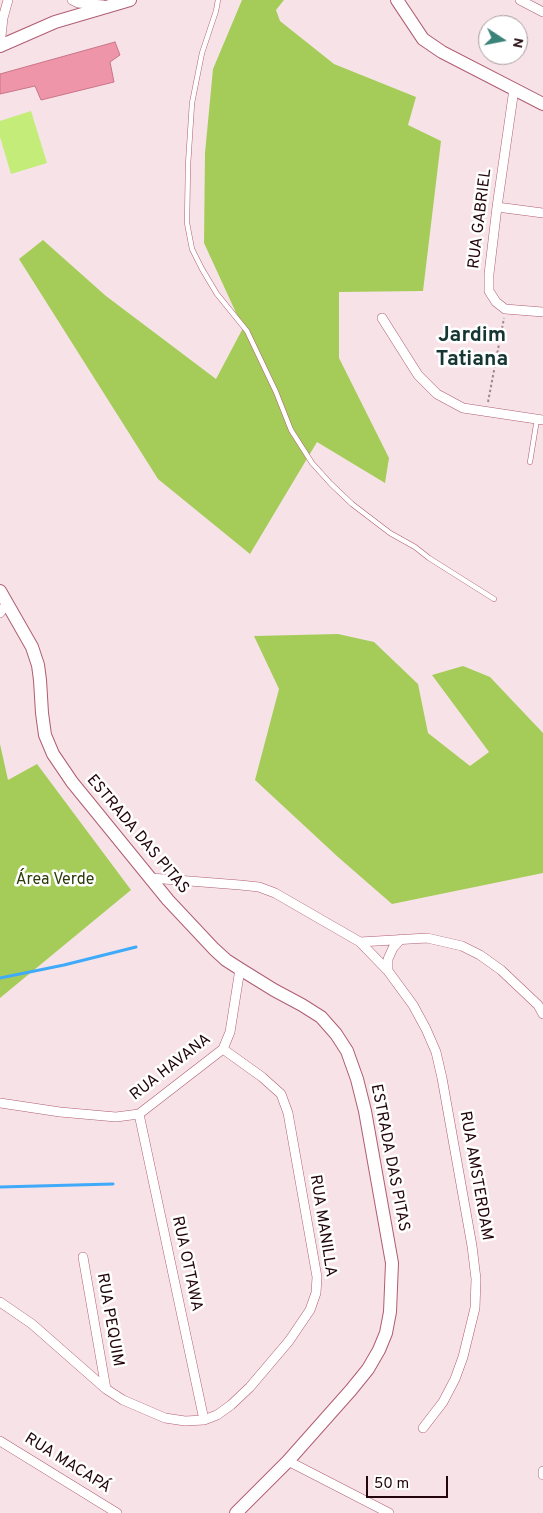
<!DOCTYPE html>
<meta charset="utf-8">
<style>
body{margin:0}
#map{position:relative;width:543px;height:1513px;overflow:hidden;background:#f7e3e7;font-family:Overpass,sans-serif}
canvas{display:block}
.north{position:absolute;left:478px;top:15px;width:50px;height:50px;box-sizing:border-box;background:#fff;border:1px solid #a79b9e;border-radius:50%;rotate:101deg;font-size:14px;font-weight:700;line-height:20px;text-align:center;color:#23050d}
.north::after{content:'';display:block;margin:auto;width:18px;height:22px;background:#3b8279;clip-path:polygon(50% 0,100% 100%,50% 72%,0 100%)}
.scale{position:absolute;left:366px;top:1476px;width:82px;height:22px;box-sizing:border-box;border:2px solid #23050d;border-top:0;padding-left:6px;font-size:15px;line-height:18px;white-space:nowrap;color:#23050d;-webkit-text-stroke:4px #fff;paint-order:stroke}
</style>
<div id="map">
<canvas width="543" height="1513"></canvas>
<div class="north">N</div>
<div class="scale">50 m</div>
</div>
<script>
const c = document.querySelector('canvas').getContext('2d');
c.lineJoin = 'round';
function paint(path, color) {
  c.fillStyle = color;
  c.fill(path, 'evenodd');
}
function poly(rows) {
  const path = new Path2D();
  for (const r of rows) {
    path.moveTo(r[0], r[1]);
    for (let i = 2; i < r.length; i += 2) path.lineTo(r[i], r[i + 1]);
  }
  return path;
}
function stroke(path, color, width, dash) {
  c.strokeStyle = color;
  c.lineWidth = width;
  c.lineCap = dash ? 'butt' : 'round';
  c.setLineDash(dash || []);
  c.stroke(path);
}
function label(font, color, halo, rows, align = 'center') {
  c.font = font + ' Overpass,sans-serif';
  c.lineWidth = 5;
  c.setLineDash([]);
  c.textBaseline = 'middle';
  c.strokeStyle = halo;
  c.fillStyle = color;
  for (const [text, x, y, turn = 0] of rows) {
    c.save();
    c.translate(x, y);
    c.rotate((+turn || 0) * Math.PI / 180);
    c.textAlign = isNaN(turn) ? turn : align;
    if (halo) c.strokeText(text, 0, 0);
    c.fillText(text, 0, 0);
    c.restore();
  }
}
paint(poly([
 [31,111,47,163,11,174,0,137,0,121]
]), '#c3ec78');
paint(poly([
 [242,0,284,0,276,10,280,21,334,64,416,97,408,125,441,141,423,291,339,292,339,358,389,458,385,483,317,442,250,554,158,479,19,259,43,240,106,296,216,379,243,328,204,243,205,153,213,69],
 [338,634,374,642,418,684,428,733,470,766,489,752,432,675,463,666,490,677,543,733,543,873,392,904,338,857,255,780,279,689,254,636],
 [0,744,8,780,37,764,131,890,0,998]
]), '#a5cc58');
stroke(poly([
 [0,978,64,965,136,947],
 [0,1187,113,1184]
]), '#3faaf9', 3);
const building = poly([
 [115,42,120,55,110,62,114,82,41,100,35,86,0,94,0,74,115,42]
]);
paint(building, '#ee95a9');
stroke(building, '#ca7489', 1);
const lane = poly([
 [218,0,216,11,202,53,192,103,188,165,187,223,192,249,202,269,217,294,247,331,276,392,291,430,312,463,331,484,352,504,390,533,415,547,429,558,494,599],
 [530,462,537,419]
]);
const street = poly([
 [72,0,78,3,103,5],
 [520,0,543,12],
 [0,45,3,18,8,0],
 [514,89,497,207,489,274,489,291,496,302,505,309,543,312],
 [497,207,543,213],
 [382,318,418,375,437,394,463,408,543,420],
 [0,613,7,603],
 [151,878,240,885,259,887,275,893,360,942,388,971,413,1005,426,1029,436,1052,442,1078,472,1246,476,1279,475,1308,463,1357,455,1379,443,1402,423,1428],
 [360,942,427,938,462,946,480,955,501,970,538,1005,543,1014],
 [388,971,388,959,393,948,401,939],
 [0,1103,60,1112,116,1117,139,1114,223,1049,230,1032,240,969],
 [139,1114,204,1420],
 [83,1257,106,1389],
 [0,1302,32,1324,106,1389,123,1400,165,1418,185,1421,204,1420,217,1415,231,1405,250,1387,289,1341,310,1310,316,1293,317,1277,288,1113,281,1094,262,1077,223,1049],
 [0,1441,117,1513],
 [288,1461,389,1513],
 [543,1471,543,1475]
]);
const secondary = poly([
 [397,0,423,39,442,52,543,104],
 [0,46,55,22,130,0],
 [0,591,32,647,38,665,40,680,42,713,45,735,53,754,72,782,168,900,214,949,226,960,240,969,274,990,302,1005,321,1017,336,1034,347,1051,357,1079,365,1111,392,1263,390,1312,386,1333,379,1350,368,1369,351,1390,288,1461,236,1513]
]);
stroke(lane, '#b05d72', 5.5);
stroke(street, '#b05d72', 10);
stroke(secondary, '#b05d72', 14);
stroke(poly([
 [488,402,504,318]
]), '#9f878d', 2, [2.5, 2.5]);
stroke(lane, '#fff', 4.5);
stroke(street, '#fff', 9);
stroke(secondary, '#fff', 12);
label('16px', '#23050d', '#fff', [
 ["RUA GABRIEL",481,219,-83],
 ["ESTRADA DAS PITAS",137,835,50],
 ["RUA HAVANA",171,1068,-38],
 ["ESTRADA DAS PITAS",389,1158,79],
 ["RUA AMSTERDAM",475,1176,80],
 ["RUA MANILLA",322,1226,81],
 ["RUA OTTAWA",186,1264,78],
 ["RUA PEQUIM",109,1320,80],
 ["RUA MACAPÁ",67,1464,32]
]);
label('16px', '#2d3b0c', '#fff', [
 ["Área Verde",55,881]
]);
label('bold 21px', '#153632', '#fff', [
 ["Jardim",472,337],
 ["Tatiana",472,361]
]);
</script>
